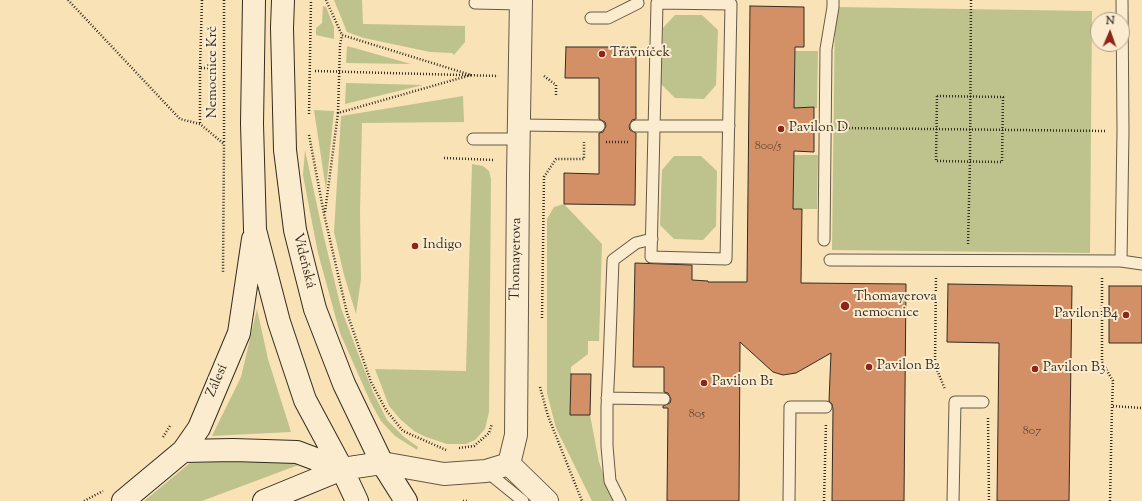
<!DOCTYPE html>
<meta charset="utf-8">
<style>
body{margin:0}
#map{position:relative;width:1142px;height:501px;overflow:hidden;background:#f9e2b5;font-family:"Sorts Mill Goudy",serif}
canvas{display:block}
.north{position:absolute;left:1090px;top:12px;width:40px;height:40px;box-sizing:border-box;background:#fbeccf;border:1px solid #ab9f8a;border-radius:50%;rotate:2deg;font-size:11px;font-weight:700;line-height:16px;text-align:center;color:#332c22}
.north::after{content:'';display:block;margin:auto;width:14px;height:18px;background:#8f2418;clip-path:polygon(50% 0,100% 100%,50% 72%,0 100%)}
</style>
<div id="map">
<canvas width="1142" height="501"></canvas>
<div class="north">N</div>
</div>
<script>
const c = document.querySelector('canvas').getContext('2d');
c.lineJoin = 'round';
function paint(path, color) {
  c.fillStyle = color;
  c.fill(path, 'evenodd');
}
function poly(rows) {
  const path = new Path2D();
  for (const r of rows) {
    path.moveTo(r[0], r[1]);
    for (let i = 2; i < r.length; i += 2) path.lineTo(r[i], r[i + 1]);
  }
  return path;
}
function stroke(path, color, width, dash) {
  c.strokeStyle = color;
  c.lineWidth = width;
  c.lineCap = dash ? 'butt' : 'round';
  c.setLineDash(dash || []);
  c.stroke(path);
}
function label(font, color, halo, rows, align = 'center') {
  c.font = font + ' "Sorts Mill Goudy",serif';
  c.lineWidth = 4;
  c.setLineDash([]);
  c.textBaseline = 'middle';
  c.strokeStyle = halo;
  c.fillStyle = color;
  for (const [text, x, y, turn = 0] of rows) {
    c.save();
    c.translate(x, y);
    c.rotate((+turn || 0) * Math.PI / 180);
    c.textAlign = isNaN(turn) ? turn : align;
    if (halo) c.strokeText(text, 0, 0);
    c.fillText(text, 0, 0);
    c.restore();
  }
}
paint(poly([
 [334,0,362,0,363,24,465,26,465,42,454,55,452,53,430,52,364,38,347,32],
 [323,6,326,7,334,27,334,39,316,35,316,28,322,23],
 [835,7,1092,11,1090,253,832,250],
 [675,15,702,15,718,30,716,85,704,99,675,98,661,84,663,28],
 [347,46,411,64,346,63],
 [795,51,818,51,817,108,794,108],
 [346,83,423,85,345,104],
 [463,96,464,122,362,123,360,212,361,279,356,314,344,275,334,232,341,116],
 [314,110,334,111,326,190],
 [305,150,323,233,341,308,354,343,373,392,387,420,404,437,418,447,417,450,395,436,381,421,371,403,340,333,318,253,310,212,303,175],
 [794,155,818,155,817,209,793,209],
 [674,156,701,156,717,171,716,226,703,240,674,239,660,225,662,170],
 [472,164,483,166,489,171,491,179,489,412,485,429,475,440,466,444,447,444,426,437,414,431,401,420,389,406,375,369,466,371],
 [564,204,602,244,599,341,588,341,588,354,571,367,570,414,590,415,599,462,613,501,592,501,556,428,547,393,547,219,554,207],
 [257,309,268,359,291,432,212,436,241,377],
 [305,458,309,461,202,501,144,501,190,463]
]), '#bec38d');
const building = poly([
 [750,6,804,7,804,47,795,47,794,108,814,107,814,152,794,151,793,209,802,209,801,283,906,284,904,501,832,501,833,409,832,404,829,401,831,353,796,373,783,375,773,372,740,342,739,501,667,501,668,408,663,408,663,406,670,403,671,399,668,393,664,392,664,367,633,367,635,263,692,265,692,280,708,281,708,282,747,282,750,6],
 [566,47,636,47,636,119,632,120,629,126,630,130,636,133,635,205,564,204,564,173,599,174,599,133,603,132,606,126,605,122,599,119,599,78,565,78,566,47],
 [948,284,1072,286,1069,501,997,501,999,343,947,342,948,284],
 [1109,286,1142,286,1142,343,1109,343,1109,286],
 [571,374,591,374,590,415,570,415,571,374]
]);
paint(building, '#d39066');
stroke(building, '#332c22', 1);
const service = poly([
 [475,3,521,4],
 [657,3,731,4,726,259,651,257,657,3],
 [591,18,608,18,638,3],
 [519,125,599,126],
 [636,126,729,126],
 [473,139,519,139],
 [824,240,826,49,833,7,833,0],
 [830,260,1121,261,1142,264],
 [1121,261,1123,131,1122,0],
 [607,398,664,399],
 [486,471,523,501],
 [620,501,610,481,607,446,607,407,609,365,613,260,636,243,652,239],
 [789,501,790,407,826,407],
 [953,501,955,402,983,402]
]);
const minor = poly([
 [382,463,444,474,486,471,509,464],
 [509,464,516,435,518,176,521,0],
 [509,464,547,501]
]);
const secondary = poly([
 [254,0,252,124,255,230,279,322,305,400,342,469,357,501],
 [283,0,282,28,285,150,295,230,315,309,344,384,382,463,406,501],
 [183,451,233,450,297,452,342,469],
 [123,501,183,451,199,428,239,333,253,239],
 [264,501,342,469,382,463]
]);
stroke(service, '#645a47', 13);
stroke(minor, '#645a47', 24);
stroke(secondary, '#332c22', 24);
stroke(poly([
 [68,0,180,119,200,124,224,144,223,272],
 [202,0,200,68,209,68],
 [224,0,224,143],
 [200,68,200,124],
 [315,71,498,76],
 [544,76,556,85,556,95],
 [937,96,1003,97,1002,162,936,161,937,96],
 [338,113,340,45,342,35],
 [309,114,311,0],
 [843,128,1106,131],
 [309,135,324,214,347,313,371,382,386,410,403,431,446,450],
 [606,142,629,142],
 [444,158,495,160],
 [325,212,338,113,471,75,342,35,326,0],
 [968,244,970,161,971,0],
 [936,278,935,365,945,389],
 [1102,278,1102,362,1113,381,1112,406,1142,408],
 [542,318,544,177,556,159,584,159,584,142],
 [540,387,548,416,582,501],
 [988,418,989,501],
 [163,437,170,426],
 [459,448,474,446,489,433,492,424],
 [84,501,103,491],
 [463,501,468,501],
 [824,501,826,423],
 [1110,501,1112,406]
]), '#332c22', 2.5, [1, 2]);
stroke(service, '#fbeccf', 11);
stroke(minor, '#fbeccf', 22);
stroke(secondary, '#fbeccf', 22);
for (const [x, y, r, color] of [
 [602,54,4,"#8f2418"],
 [781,129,4,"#8f2418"],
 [415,246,4,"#8f2418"],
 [845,306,5,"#8f2418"],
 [1126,315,4,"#8f2418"],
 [869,367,4,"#8f2418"],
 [1035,369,4,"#8f2418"],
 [704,383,4,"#8f2418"]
]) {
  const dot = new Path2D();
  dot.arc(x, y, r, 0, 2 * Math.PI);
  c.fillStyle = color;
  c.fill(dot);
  stroke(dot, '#fbeccf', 1.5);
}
label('12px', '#5b4533', null, [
 ["800/5",768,147],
 ["805",697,415],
 ["807",1032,432]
]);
label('14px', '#332c22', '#fbeccf', [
 ["Trávníček",610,54],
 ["Pavilon D",789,129],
 ["Indigo",423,246],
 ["Thomayerova",854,298],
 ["nemocnice",854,314],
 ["Pavilon B4",1118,315,"right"],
 ["Pavilon B2",877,367],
 ["Pavilon B3",1043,369],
 ["Pavilon B1",712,383]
], 'left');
label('14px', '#332c22', '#fbeccf', [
 ["Nemocnice Krč",214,72,-90],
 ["Thomayerova",517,259,-89],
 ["Vídeňská",303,261,76],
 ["Zálesí",218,381,-67]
]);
</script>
